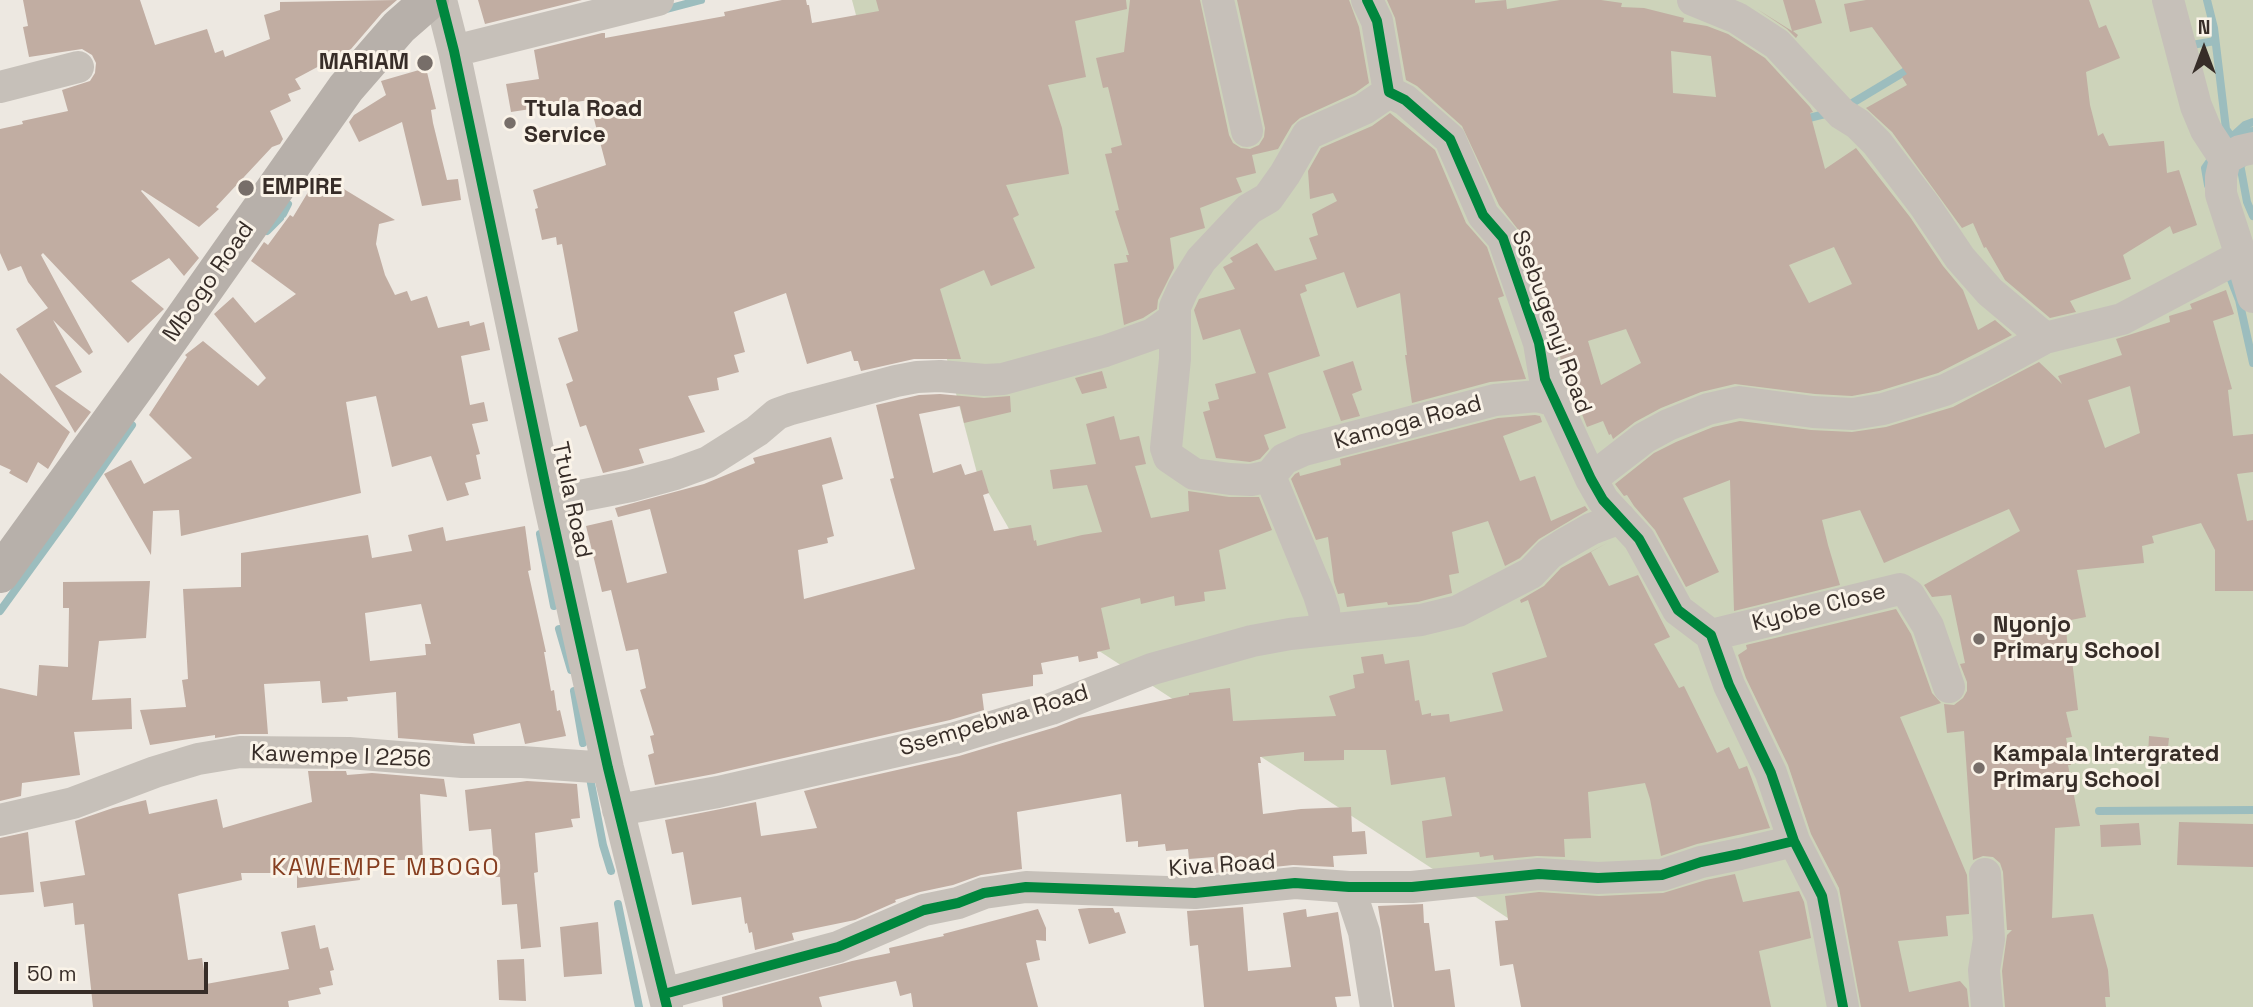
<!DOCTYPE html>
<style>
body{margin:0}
#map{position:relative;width:2253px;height:1007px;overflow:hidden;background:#ede8e1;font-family:"Space Grotesk",sans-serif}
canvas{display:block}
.north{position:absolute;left:2169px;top:14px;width:70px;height:70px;-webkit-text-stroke:5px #faf3e8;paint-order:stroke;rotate:0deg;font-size:19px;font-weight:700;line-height:28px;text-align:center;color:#372d28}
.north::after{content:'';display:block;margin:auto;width:24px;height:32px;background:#372d28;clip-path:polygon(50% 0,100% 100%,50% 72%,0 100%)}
.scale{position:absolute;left:14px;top:962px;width:194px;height:32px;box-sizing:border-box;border:4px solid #372d28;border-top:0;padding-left:9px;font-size:21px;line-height:24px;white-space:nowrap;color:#372d28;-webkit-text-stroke:5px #faf3e8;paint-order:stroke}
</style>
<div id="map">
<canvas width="2253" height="1007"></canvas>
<div class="north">N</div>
<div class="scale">50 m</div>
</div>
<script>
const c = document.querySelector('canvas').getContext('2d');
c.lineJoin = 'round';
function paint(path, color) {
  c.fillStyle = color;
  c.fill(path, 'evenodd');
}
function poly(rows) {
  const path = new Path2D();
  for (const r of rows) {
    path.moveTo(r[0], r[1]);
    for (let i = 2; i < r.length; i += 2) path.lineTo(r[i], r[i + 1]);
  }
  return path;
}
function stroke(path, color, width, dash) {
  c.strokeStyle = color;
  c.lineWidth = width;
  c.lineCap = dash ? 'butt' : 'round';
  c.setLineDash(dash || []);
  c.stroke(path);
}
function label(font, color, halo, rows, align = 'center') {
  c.font = font + ' "Space Grotesk",sans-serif';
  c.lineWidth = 6;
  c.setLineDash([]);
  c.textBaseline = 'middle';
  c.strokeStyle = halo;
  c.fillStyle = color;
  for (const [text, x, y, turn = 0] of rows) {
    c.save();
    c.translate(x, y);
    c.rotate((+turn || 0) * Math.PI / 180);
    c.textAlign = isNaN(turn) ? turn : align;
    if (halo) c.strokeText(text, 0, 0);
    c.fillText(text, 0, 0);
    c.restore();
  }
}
paint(poly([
 [852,0,2253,0,2253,1007,1644,1007,1067,630,977,473]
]), '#cdd3ba');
stroke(poly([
 [2207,0,2214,28,2226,129,2231,136],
 [663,10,701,0],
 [2186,46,2215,41],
 [1844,108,1914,66],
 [1801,120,1829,113],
 [2236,135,2253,131],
 [2222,146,2245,125,2253,122],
 [2243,163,2240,164,2247,202,2253,216],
 [2208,185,2205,168,2214,155],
 [283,214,288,204],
 [267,231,280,218],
 [2228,272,2239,300,2253,363],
 [540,534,554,606],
 [0,611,69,516,132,425],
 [559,629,571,670],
 [574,691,583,743],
 [589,773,603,845,611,871],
 [2099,811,2253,810],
 [618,904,639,1007]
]), '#9cbdbe', 8);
paint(poly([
 [23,0,140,0,155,45,207,29,215,53,223,50,225,57,270,39,264,15,280,10,280,2,397,0,382,13,351,49,295,79,301,89,288,94,291,101,270,111,283,139,280,144,272,147,216,207,219,209,199,227,142,190,141,191,199,258,184,276,169,258,131,281,164,309,128,343,43,253,41,255,93,352,89,355,53,320,82,372,55,386,91,412,75,433,16,329,48,308,28,282,21,266,8,271,0,253,0,129,23,124,22,121,68,111,62,90,90,81,95,73,96,63,92,55,82,49,29,57,23,27,28,26],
 [478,0,582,0,485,24],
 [782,0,806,0,807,5,809,5,812,23,879,11,876,0,1126,0,1127,9,1075,21,1086,77,1048,85,1062,128,1069,174,1006,185,1019,215,1013,218,1035,268,991,286,984,270,940,289,961,359,914,359,861,371,858,361,854,361,851,351,807,364,786,293,734,312,745,352,734,355,739,372,717,378,719,390,688,396,705,432,639,449,644,463,603,473,586,425,580,427,566,384,573,381,558,338,578,331,562,244,557,245,556,237,542,240,535,209,538,208,533,190,606,165,589,100,511,112,506,84,539,79,534,50,602,33,605,33,605,38,725,16,724,12],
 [1130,0,1200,0,1229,135,1233,143,1241,148,1250,149,1259,145,1264,137,1265,128,1237,0,1349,0,1359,27,1369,83,1355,93,1300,118,1292,125,1278,149,1252,155,1256,173,1236,178,1242,192,1200,208,1205,228,1170,238,1174,268,1158,300,1157,309,1143,318,1124,325,1114,264,1128,262,1126,255,1129,255,1115,211,1119,210,1105,154,1112,153,1111,148,1122,145,1108,87,1103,88,1096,58,1124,52],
 [1387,0,1475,0,1475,3,1506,0,1507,9,1560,0,1601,0,1622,3,1621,7,1644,8,1684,18,1683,22,1707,26,1728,34,1765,58,1810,107,1813,112,1810,113,1825,169,1856,148,1910,217,1943,266,1963,290,1978,330,1995,320,2012,335,1938,373,1879,391,1852,396,1815,394,1735,384,1701,392,1661,408,1635,422,1613,439,1611,434,1609,435,1603,421,1587,427,1561,361,1556,337,1520,232,1499,205,1462,126,1417,86,1406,80,1395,18],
 [1671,51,1711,56,1716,97,1673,93],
 [1834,247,1852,284,1809,303,1789,265],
 [1626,329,1641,363,1601,385,1588,341],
 [1783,0,1815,0,1822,23,1793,31,1798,35,1796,38,1787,29,1757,9,1792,31],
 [1866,0,2089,0,2099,28,2106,25,2120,58,2086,72,2090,105,2098,136,2103,133,2109,146,2164,141,2167,173,2179,170,2197,225,2173,234,2170,226,2123,255,2131,279,2070,301,2076,312,2050,318,2005,280,1986,247,1984,248,1973,223,1962,228,1892,132,1866,108,1907,85,1902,77,1907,74,1872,27,1850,32,1844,4],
 [426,68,436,109,431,110,433,123,447,180,458,179,461,200,422,206,402,122,359,142,349,122,354,115,386,95,381,81],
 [1390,113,1435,150,1466,223,1487,247,1504,296,1498,298,1526,379,1490,382,1412,403,1405,355,1407,355,1400,293,1357,308,1344,272,1305,285,1307,291,1300,294,1320,356,1268,373,1286,428,1264,435,1269,449,1260,459,1250,462,1216,458,1203,412,1210,410,1208,402,1219,399,1215,384,1256,373,1240,329,1203,340,1194,310,1199,299,1235,289,1223,267,1233,262,1230,258,1257,243,1275,271,1317,259,1309,238,1318,235,1312,214,1337,201,1333,193,1310,199,1308,171,1321,148,1372,126],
 [319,174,395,220,379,224,376,244,385,275,395,295,407,291,411,301,427,296,438,328,469,321,470,326,484,322,490,350,461,356,470,405,484,402,488,421,472,424,480,454,476,455,481,479,465,483,469,495,447,501,431,456,392,467,376,396,346,402,361,493,181,536,179,510,153,511,151,555,104,474,131,460,144,484,192,458,149,415,187,357,185,355,203,341,258,386,266,378,214,314,233,297,255,323,296,294,251,261,264,242,268,245,290,215,293,217],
 [2226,290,2234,314,2213,321,2232,389,2228,390,2233,436,2253,434,2253,472,2237,474,2247,521,2253,520,2253,591,2215,591,2215,550,2201,523,2152,536,2154,543,2142,546,2144,563,2077,570,2086,617,2066,621,2068,660,2072,660,2078,710,2066,712,2072,737,2066,738,2071,765,2068,765,2080,826,2055,828,2052,918,2093,914,2108,970,2110,997,2105,997,2106,1007,2005,1007,2002,971,2007,935,2012,930,2007,930,2003,872,2000,863,1993,857,1983,856,1973,860,1964,731,1947,733,1944,704,1954,705,1963,698,1967,691,1967,682,1960,664,1965,663,1951,595,1932,597,1924,585,2020,531,2009,509,1884,563,1860,510,1822,520,1828,545,1840,585,1734,611,1730,480,1683,498,1719,572,1686,587,1655,530,1634,506,1627,495,1624,496,1615,484,1654,453,1676,442,1713,427,1740,421,1811,430,1852,432,1886,427,1953,407,2039,362,2062,384,2058,376,2122,355,2116,339,2170,322,2169,316,2192,309,2190,304],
 [2130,386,2140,433,2105,448,2088,400],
 [1353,361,1362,390,1352,394,1360,416,1341,421,1323,371],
 [1102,371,1107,388,1082,394,1075,378],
 [0,373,70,432,48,469,38,462,27,483,9,473,11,470,0,465],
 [940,394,984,398,1010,396,1011,412,964,423,960,406,919,414,933,473,961,464,965,475,982,470,989,493,983,495,994,531,1031,525,1034,541,1036,540,1037,546,1082,535,1102,532,1087,485,1053,489,1050,470,1096,464,1086,424,1114,416,1120,440,1139,436,1146,464,1135,466,1151,518,1189,511,1188,491,1229,497,1259,497,1272,530,1219,550,1226,589,1204,592,1205,601,1175,606,1174,596,1141,604,1140,598,1101,608,1110,649,1097,652,1098,658,1079,662,1078,656,1041,663,1043,674,1033,675,1033,686,982,694,984,710,950,720,714,774,655,785,648,755,654,753,650,736,654,735,640,690,646,688,638,649,626,651,611,590,602,592,586,526,612,520,627,583,667,573,650,509,618,517,615,508,704,484,755,463,753,458,831,437,843,479,822,485,834,536,827,538,828,543,798,550,804,599,915,569,890,479,894,478,876,405,919,395],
 [1535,415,1540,416,1542,422,1503,436,1520,481,1535,476,1551,521,1585,506,1588,510,1539,539,1520,558,1505,566,1488,521,1452,532,1459,573,1449,575,1452,593,1418,602,1388,605,1387,602,1347,607,1344,593,1338,594,1334,582,1328,537,1316,540,1291,479,1295,474,1299,472,1300,476,1341,465,1340,459,1498,418],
 [525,526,531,570,528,571,546,652,544,652,551,691,554,690,557,711,560,710,566,736,525,744,520,723,473,734,475,744,398,738,396,692,347,697,348,701,322,703,320,681,264,684,268,734,240,734,215,738,215,735,150,745,140,710,186,707,182,680,188,679,183,589,241,587,241,553,368,535,372,558,412,551,408,535,443,527,446,541],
 [421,604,431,644,425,644,426,655,370,661,365,613],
 [1607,543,1591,552,1609,586,1638,575,1670,637,1654,644,1679,688,1684,686,1717,753,1729,747,1739,769,1747,766,1770,828,1697,844,1661,856,1650,799,1645,783,1588,792,1591,838,1564,839,1565,857,1537,856,1494,860,1493,855,1480,857,1479,852,1426,858,1422,821,1452,816,1445,777,1391,785,1386,750,1344,750,1344,760,1304,761,1304,752,1260,757,1261,763,1258,763,1263,814,1301,809,1351,807,1352,832,1365,831,1367,854,1333,856,1334,867,1293,865,1215,873,1214,857,1189,859,1188,849,1166,851,1165,844,1138,847,1138,841,1126,842,1121,794,1017,812,1022,869,981,875,953,885,920,892,895,900,896,902,855,920,792,933,794,940,755,950,752,932,749,933,747,923,745,924,741,897,692,905,683,852,672,854,665,820,756,802,761,836,817,828,804,791,959,756,1056,727,1079,718,1189,695,1189,693,1230,688,1233,721,1336,716,1329,696,1355,688,1353,675,1364,673,1361,657,1383,654,1385,664,1409,660,1415,701,1419,700,1422,715,1431,713,1431,716,1449,714,1450,722,1503,711,1492,673,1547,657,1528,600,1521,603,1520,600,1544,586,1561,568],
 [150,581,146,638,99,641,92,700,131,698,132,729,74,732,80,775,22,783,21,796,0,801,0,688,37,696,39,665,68,667,69,608,63,608,63,582],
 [1896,609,1911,634,1932,693,1941,703,1900,717,1967,875,1969,914,1946,916,1948,936,1898,941,1909,992,1960,981,1967,989,1969,1007,1861,1007,1839,888,1811,834,1788,765,1746,678,1738,655,1747,649,1746,645],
 [2149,736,2169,738,2167,757,2148,756],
 [308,771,346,771,347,775,372,773,444,779,447,797,420,794,423,859,358,862,360,880,297,888,297,873,241,873,242,880,178,894,188,960,202,958,206,984,289,969,281,932,315,925,320,949,328,947,334,970,330,971,333,985,319,988,321,994,288,1001,289,1007,93,1007,84,924,75,925,73,903,44,907,40,882,85,875,75,821,113,808,146,800,149,814,217,799,223,828,312,802],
 [527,781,577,784,580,818,571,819,573,827,535,833,538,872,534,873,541,947,521,949,517,904,502,905,500,877,495,877,491,829,469,831,465,790],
 [2179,822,2253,824,2253,867,2177,865],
 [2139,823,2141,845,2101,847,2100,825],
 [28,832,34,892,0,895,0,838],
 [1735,874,1743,902,1799,891,1804,902,1811,938,1759,951,1771,1007,1521,1007,1513,964,1500,966,1495,921,1508,920,1505,896,1539,892,1599,896,1663,893,1706,880],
 [1423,904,1424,923,1429,923,1435,971,1450,969,1455,1007,1394,1007,1378,906],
 [1243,907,1248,971,1291,967,1283,913,1306,909,1307,917,1338,912,1351,996,1335,997,1337,1007,1204,1007,1198,945,1190,946,1187,911],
 [1089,908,1113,908,1115,913,1119,912,1126,933,1089,944,1078,909],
 [1038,909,1046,928,1046,941,1036,940,1040,960,1026,963,1038,1007,913,1007,911,993,900,996,896,981,819,997,822,1007,723,1007,722,997,852,961,890,953,889,948,944,936,943,934],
 [598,922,602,974,564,977,560,927],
 [524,959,526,1001,499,1000,497,960]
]), '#c1ada2');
stroke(poly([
 [441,0,454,51,549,502,608,768,667,1007],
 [1218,0,1247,131],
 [1367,0,1377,21,1389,92,1405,100,1450,139,1483,215,1503,238,1539,343,1545,379,1591,479,1603,500,1639,539,1678,610,1711,635,1729,685,1771,773,1794,841,1822,896,1843,1007],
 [1693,0,1737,18,1777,44,1842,114,1858,124,1877,143,1925,206,1960,258,1990,292,2045,338,2122,319,2241,256,2221,194,2221,177,2225,159,2240,151,2253,148],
 [2168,0,2196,106,2206,130,2225,159],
 [454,51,658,0],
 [0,87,78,67],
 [2241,256,2253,297],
 [1270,476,1251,480,1230,479,1194,474,1169,457,1166,448,1175,359,1175,307,1183,289,1201,260,1249,209,1268,198,1285,174,1308,134,1364,109,1389,92],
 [1270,476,1284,459,1304,450,1495,400,1537,396,1556,401],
 [1270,476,1319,595,1324,611,1326,630],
 [1591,479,1644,438,1668,425,1708,409,1739,402,1813,412,1853,414,1883,409,1945,390,1990,368,2045,338],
 [549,502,631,486,675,474,708,462,757,431,777,414,791,409,896,381,917,377,940,376,985,380,1003,379,1105,351,1153,334,1175,318],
 [1711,635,1900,589,1909,595,1928,626,1949,687],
 [618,810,718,792,955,738,1051,709,1152,669,1252,641,1290,634,1421,620,1458,611,1531,573,1549,554,1563,545,1591,529,1620,518],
 [0,820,73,803,155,772,198,759,240,752,349,753,462,762,522,762,608,768],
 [1985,874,1989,939,1984,970,1987,1007],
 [1349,887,1364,932,1376,1007],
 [664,994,838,947,924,910,958,903,984,893,1026,887,1195,893,1295,883,1349,887,1412,887,1539,874,1598,878,1662,875,1701,862,1740,854,1794,841]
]), '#c6c0b9', 32);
stroke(poly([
 [0,574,139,382,346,88,399,27,430,0]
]), '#b7b0aa', 38);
stroke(poly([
 [441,0,454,51,549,502,608,768,667,1007],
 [1367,0,1377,21,1389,92,1405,100,1450,139,1483,215,1503,238,1539,343,1545,379,1591,479,1603,500,1639,539,1678,610,1711,635,1729,685,1771,773,1794,841,1822,896,1843,1007],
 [664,994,838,947,924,910,958,903,984,893,1026,887,1195,893,1295,883,1349,887,1412,887,1539,874,1598,878,1662,875,1701,862,1740,854,1794,841]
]), '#00873e', 10);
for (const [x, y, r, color] of [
 [425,63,9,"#776e69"],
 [510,123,7,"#776e69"],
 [246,188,9,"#776e69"],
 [1979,639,7,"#776e69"],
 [1979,768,7,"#776e69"]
]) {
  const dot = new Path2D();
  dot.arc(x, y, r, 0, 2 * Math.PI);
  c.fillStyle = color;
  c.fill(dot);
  stroke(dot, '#faf3e8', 2.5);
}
label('bold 23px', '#372d28', '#faf3e8', [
 ["MARIAM",409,63,"right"],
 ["Ttula Road",524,110],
 ["Service",524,136],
 ["EMPIRE",262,188],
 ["Nyonjo",1993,626],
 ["Primary School",1993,652],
 ["Kampala Intergrated",1993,755],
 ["Primary School",1993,781]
], 'left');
label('23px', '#372d28', '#faf3e8', [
 ["Mbogo Road",209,282,-55],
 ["Ssebugenyi Road",1551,322,70],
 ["Kamoga Road",1408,423,-15],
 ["Ttula Road",571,500,78],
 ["Kyobe Close",1819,608,-14],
 ["Ssempebwa Road",994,721,-17],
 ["Kawempe I 2256",341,757,2],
 ["Kiva Road",1222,866,-4]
]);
c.letterSpacing = '2px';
label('24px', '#863e20', '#faf3e8', [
 ["KAWEMPE MBOGO",386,868]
]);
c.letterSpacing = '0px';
</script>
